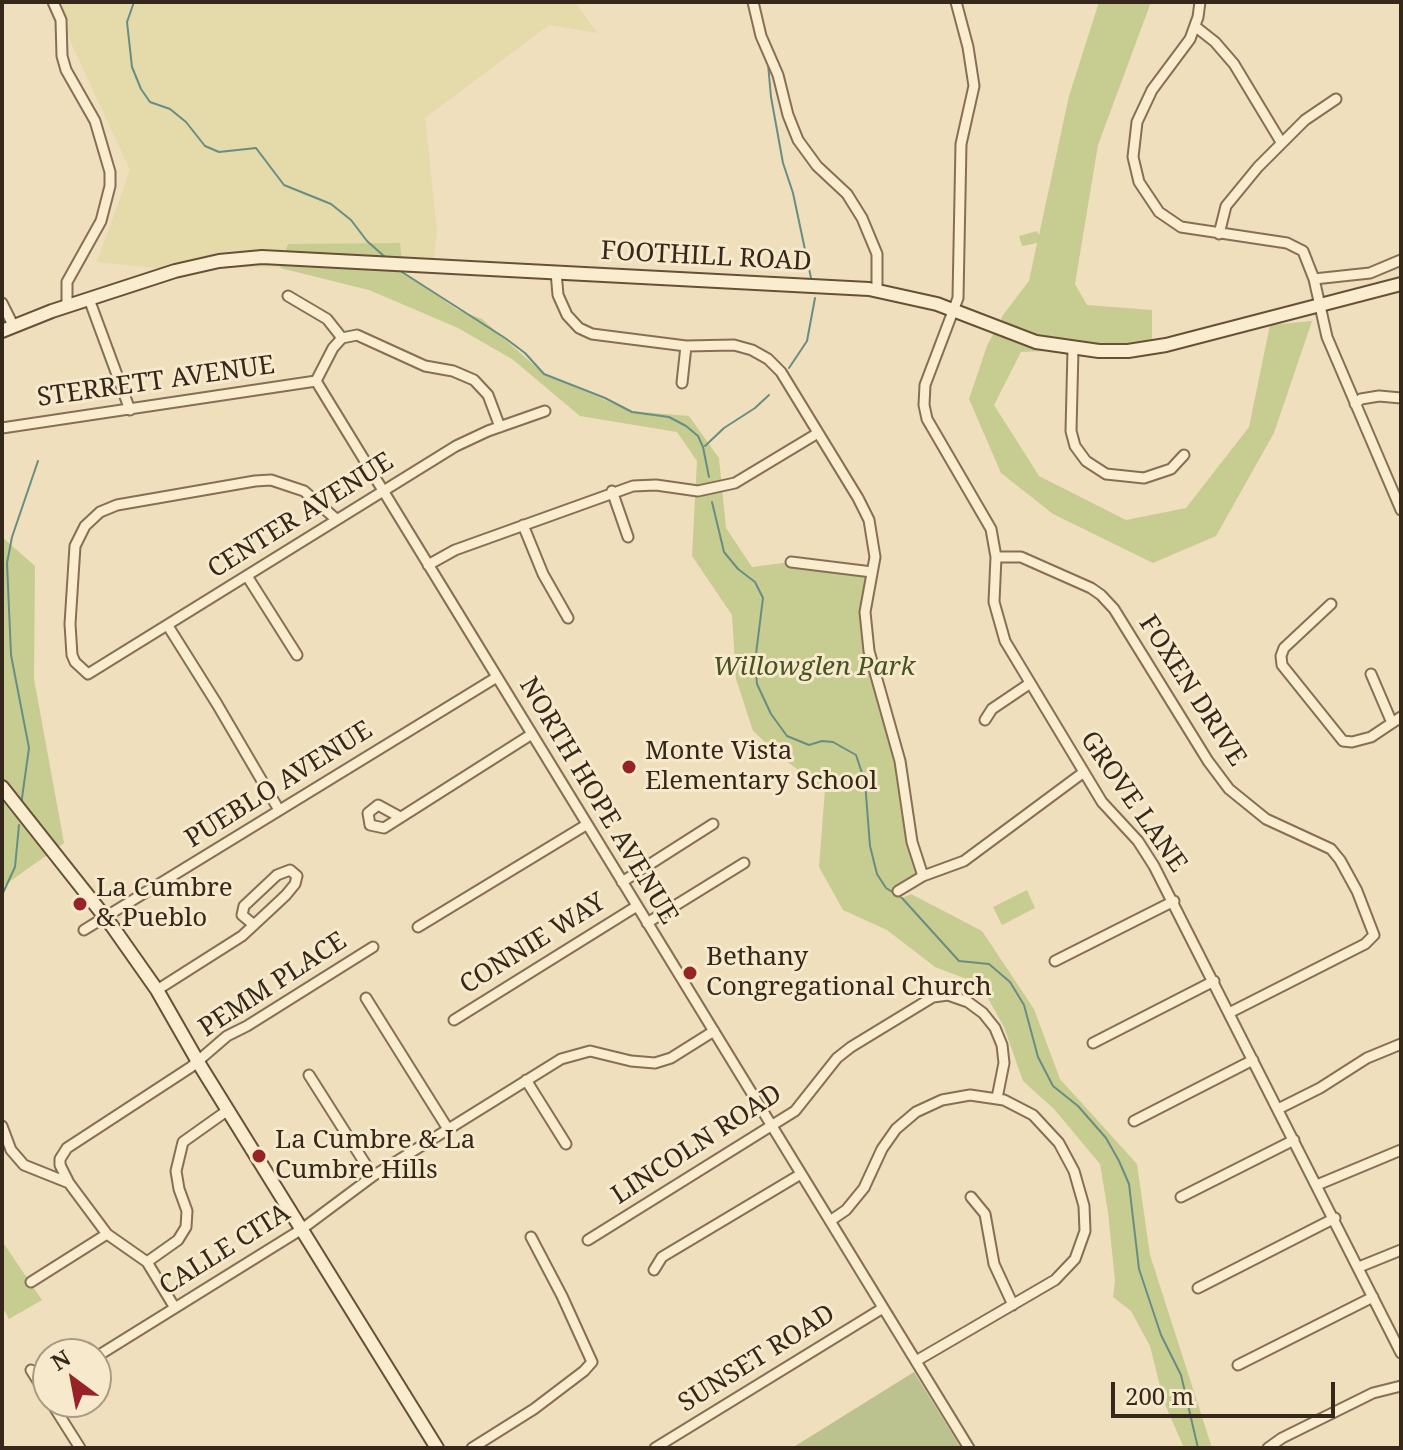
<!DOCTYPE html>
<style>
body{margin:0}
#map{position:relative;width:1403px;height:1450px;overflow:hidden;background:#efdfbc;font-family:"Noto Serif",serif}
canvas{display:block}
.frame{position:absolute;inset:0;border:4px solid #35271a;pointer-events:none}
.north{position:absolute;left:32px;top:1338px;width:80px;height:80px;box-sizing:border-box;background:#f6e9cc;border:2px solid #a99b85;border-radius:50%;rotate:328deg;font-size:22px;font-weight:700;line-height:32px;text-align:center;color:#35271a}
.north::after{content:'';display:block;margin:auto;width:28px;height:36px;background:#982326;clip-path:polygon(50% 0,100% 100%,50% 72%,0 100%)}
.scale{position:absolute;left:1111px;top:1382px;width:224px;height:36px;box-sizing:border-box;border:4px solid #35271a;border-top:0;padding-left:10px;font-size:24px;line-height:28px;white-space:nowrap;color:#35271a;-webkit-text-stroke:6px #f6e9cc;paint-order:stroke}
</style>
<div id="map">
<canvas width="1403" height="1450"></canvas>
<div class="frame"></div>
<div class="north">N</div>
<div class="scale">200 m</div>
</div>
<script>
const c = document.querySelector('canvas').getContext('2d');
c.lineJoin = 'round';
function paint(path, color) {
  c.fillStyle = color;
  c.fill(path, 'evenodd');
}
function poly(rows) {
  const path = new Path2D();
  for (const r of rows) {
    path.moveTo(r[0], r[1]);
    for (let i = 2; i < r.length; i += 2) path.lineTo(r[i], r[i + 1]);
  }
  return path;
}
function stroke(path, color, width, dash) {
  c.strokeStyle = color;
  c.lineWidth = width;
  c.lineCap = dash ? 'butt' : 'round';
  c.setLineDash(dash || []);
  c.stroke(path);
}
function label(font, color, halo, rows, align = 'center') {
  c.font = font + ' "Noto Serif",serif';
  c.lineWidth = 6;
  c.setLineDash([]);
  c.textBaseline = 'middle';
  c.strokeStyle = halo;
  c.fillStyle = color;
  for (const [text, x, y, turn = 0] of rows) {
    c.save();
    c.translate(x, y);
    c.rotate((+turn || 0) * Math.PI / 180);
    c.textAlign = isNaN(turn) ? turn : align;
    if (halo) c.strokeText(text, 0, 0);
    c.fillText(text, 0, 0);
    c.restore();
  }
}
paint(poly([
 [52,2,575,2,597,33,549,25,425,118,437,231,433,265,165,269,97,262,130,170]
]), '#e5daa9');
paint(poly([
 [1099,2,1151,2,1098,145,1075,284,1087,305,1152,310,1152,347,1021,352,994,405,1039,476,1126,520,1186,508,1249,427,1270,325,1312,321,1274,433,1216,536,1153,563,1053,514,1001,473,969,399,987,346,1003,315,1029,281,1037,243,1022,246,1019,236,1037,231,1039,235,1069,96],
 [400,243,403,272,458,310,482,319,544,374,631,411,689,416,719,458,726,528,752,567,791,562,872,572,865,612,923,876,898,891,902,898,911,894,982,931,1034,1009,1060,1079,1137,1164,1150,1255,1212,1448,1184,1448,1164,1402,1150,1346,1131,1311,1113,1297,1115,1281,1108,1212,1100,1164,1054,1109,1023,1081,1004,1027,980,984,935,967,887,930,843,910,819,867,825,789,786,761,753,731,736,679,732,615,692,556,697,461,677,432,580,416,512,359,458,328,369,290,280,268,288,244],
 [2,537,35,566,34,679,64,843,2,887],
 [1027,890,1035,908,1002,925,993,907],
 [2,1241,42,1300,9,1319,2,1306]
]), '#c7cd90');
paint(poly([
 [914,1372,961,1448,792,1448]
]), '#bcc190');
stroke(poly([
 [134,2,127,22,132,67,141,89,150,102,170,109,186,122,205,146,219,152,256,148,284,185,331,204,351,220,367,241,385,257],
 [768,64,771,97,783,163,793,193,811,278],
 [402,272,505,338,525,353,544,374,605,398,632,412,669,417,686,426,698,436,703,447,709,477],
 [789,368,807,341,815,298],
 [705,446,724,428,755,408,769,395],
 [712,502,724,552,738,569,755,582,763,598,755,662,757,684,771,714,787,736,809,745,822,741,833,742,856,755,865,782,870,846,877,874,886,888,902,898,959,961,989,964,1010,982,1024,1005,1038,1057,1053,1086,1078,1106,1106,1138,1119,1161,1129,1184,1139,1269,1161,1335,1181,1375,1198,1448],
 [21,805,29,748,11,655,7,563,12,537,38,461],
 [2,895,15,867,19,825]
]), '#688d83', 2);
const street = poly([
 [53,2,61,20,62,56,66,70,95,121,110,172,110,186,101,221,67,282,67,306],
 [753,2,761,36,778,75,788,115,798,140,817,166,847,194,862,218,877,254,877,290],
 [956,2,968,47,974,86,961,144,958,298,925,385,924,405,927,419,991,529,996,557,994,602,1005,641,1102,802,1138,841,1154,866,1401,1353],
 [1200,2,1198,17,1190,39,1152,90,1137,122,1133,157,1139,182,1159,212,1181,227,1287,243,1303,251,1314,279,1327,337,1401,510],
 [1196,27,1215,42,1234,64,1281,142],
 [1219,234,1226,206,1258,167,1305,120,1336,99],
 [556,272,558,295,567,315,579,328,592,334,686,346,734,345,752,350,768,359,781,372,858,498,869,520,875,557,865,612,869,651,900,761,912,842,923,876],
 [1314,279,1370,273,1401,260],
 [288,296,327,319,342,338],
 [89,299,130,410],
 [2,303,13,325],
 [1073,349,1071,431,1075,446,1086,461,1106,474,1144,478,1171,469,1184,455],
 [316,381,969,1448],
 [316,381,333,348,342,338,357,335,425,366,453,371,474,380,488,395,500,427],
 [682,383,686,346],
 [1355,404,1361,399,1379,396,1401,398],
 [2,428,316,381],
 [612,491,628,537],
 [336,519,304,491,271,480,255,481,117,505,100,512,85,526,75,546,70,624,72,655,75,662,88,674,456,446,488,431,545,411],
 [523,525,543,574,568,618],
 [996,557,1021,557,1091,588,1101,595,1114,609,1208,761,1229,789,1266,819,1331,849,1340,860,1357,891,1374,935,1365,944,1229,1013],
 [791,562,872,572],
 [428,565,455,550,633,486,656,485,698,491,735,483,818,433],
 [247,576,297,655],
 [1331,604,1284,648,1281,656,1282,665,1343,741,1352,742,1371,737,1401,717],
 [168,626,217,704,279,810],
 [1371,674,1392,723],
 [985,720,992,709,1029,684],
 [400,817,378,805,368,813,370,825,384,828,532,734],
 [622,882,713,824],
 [898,891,923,876,964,861,1084,772],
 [647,923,744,863],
 [418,927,586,825],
 [84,930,497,677],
 [1055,961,1174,901],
 [157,990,242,936,270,910,286,895,295,884,297,876,290,870,277,875,244,906,242,915,254,925],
 [366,998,448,1129],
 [454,1020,637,906],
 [1093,1043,1214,981],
 [309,1075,373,1176],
 [526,1080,566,1144],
 [1278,1109,1320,1088,1367,1058,1401,1044],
 [1134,1121,1253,1060],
 [2,1126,11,1150,24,1165,69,1183,107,1234,147,1262,175,1308],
 [69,1183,60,1165,60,1159,67,1148,191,1067,227,1036,247,1026,373,947],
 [1317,1185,1401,1150],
 [971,1197,985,1214,994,1264,1013,1305],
 [1181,1197,1294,1140],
 [830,1221,846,1210,864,1188,882,1149,896,1129,916,1112,942,1100,970,1095,1004,1100,1033,1115,1059,1143,1074,1171,1084,1206,1085,1231,1075,1259,1055,1280,916,1361],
 [588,1240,795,1111,837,1058,851,1047,933,997,948,995,968,1002,983,1013,995,1028,1002,1045,1004,1063,997,1098],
 [147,1262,178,1240,186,1227,187,1211,179,1189,176,1171,183,1142,228,1110],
 [1359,1267,1401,1250],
 [654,1270,662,1257,801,1174],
 [31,1282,107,1234],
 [1198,1288,1335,1218],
 [96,1357,302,1229,373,1176,561,1059,590,1051,631,1061,655,1063,671,1058,714,1031],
 [1238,1365,1373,1297],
 [31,1370,48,1397],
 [51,1402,80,1448],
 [472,1448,534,1409,584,1371,592,1362,562,1296,531,1237],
 [655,1448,883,1308],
 [1268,1448,1282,1438,1373,1393,1401,1386]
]);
const secondary = poly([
 [2,331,52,311,175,271,219,261,262,257,869,289,937,304,1036,342,1099,351,1128,351,1166,345,1401,284],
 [2,787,112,926,157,990,201,1067,437,1448]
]);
stroke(street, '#876f55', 13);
stroke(secondary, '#685038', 16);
stroke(street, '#faeccf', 9);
stroke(secondary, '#faeccf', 12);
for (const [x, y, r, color] of [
 [629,767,8,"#982326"],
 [80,904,8,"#982326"],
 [690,973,8,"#982326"],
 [259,1156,8,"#982326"]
]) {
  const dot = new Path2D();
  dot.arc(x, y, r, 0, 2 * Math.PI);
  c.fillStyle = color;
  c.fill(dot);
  stroke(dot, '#f6e9cc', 3);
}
label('26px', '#35271a', '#f6e9cc', [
 ["FOOTHILL ROAD",706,257,3],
 ["STERRETT AVENUE",156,382,-8],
 ["CENTER AVENUE",301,516,-32],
 ["FOXEN DRIVE",1192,691,57],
 ["PUEBLO AVENUE",279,785,-32],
 ["NORTH HOPE AVENUE",598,801,59],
 ["GROVE LANE",1133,802,55],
 ["CONNIE WAY",533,944,-32],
 ["PEMM PLACE",273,985,-33],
 ["LINCOLN ROAD",697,1145,-33],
 ["CALLE CITA",225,1250,-32],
 ["SUNSET ROAD",757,1359,-32]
]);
label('italic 26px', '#475320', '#f6e9cc', [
 ["Willowglen Park",814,668]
]);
label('26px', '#35271a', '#f6e9cc', [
 ["Monte Vista",645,752],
 ["Elementary School",645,782],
 ["La Cumbre",96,889],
 ["& Pueblo",96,919],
 ["Bethany",706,958],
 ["Congregational Church",706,988],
 ["La Cumbre & La",275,1141],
 ["Cumbre Hills",275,1171]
], 'left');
</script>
